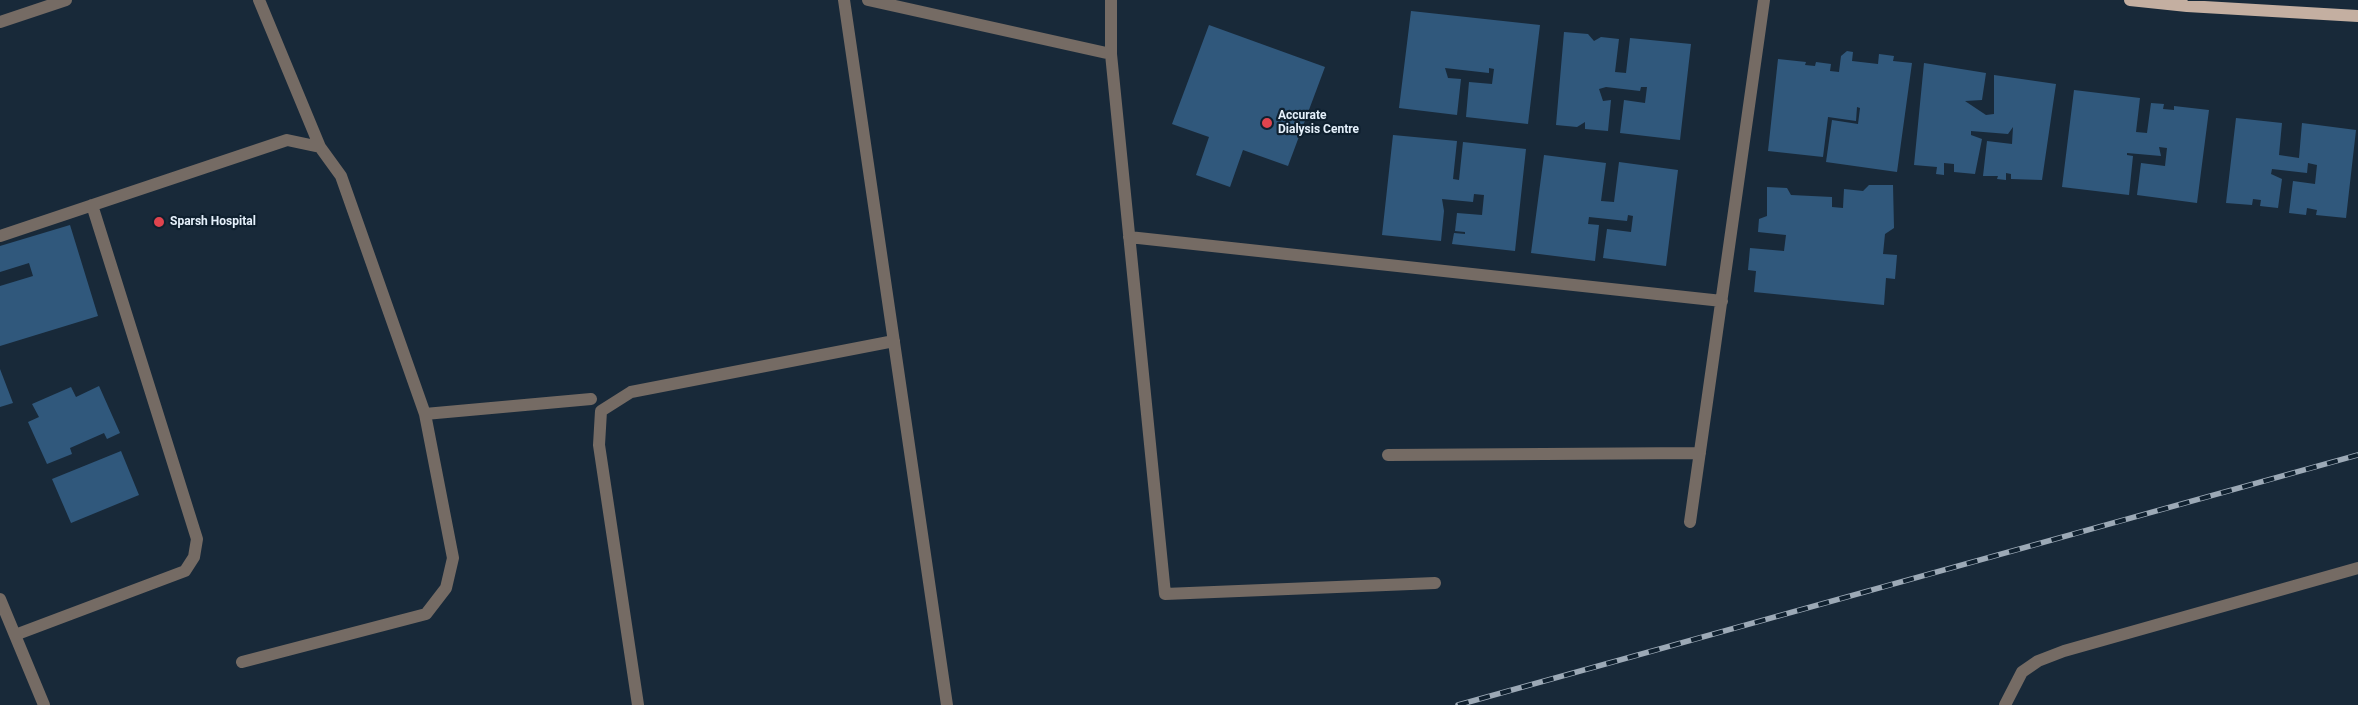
<!DOCTYPE html>
<style>
body{margin:0}
canvas{display:block;background:#182939}
</style>
<canvas width="2358" height="705"></canvas>
<script>
const c = document.querySelector('canvas').getContext('2d');
c.lineJoin = 'round';
function paint(path, color) {
  c.fillStyle = color;
  c.fill(path, 'evenodd');
}
function poly(rows) {
  const path = new Path2D();
  for (const r of rows) {
    path.moveTo(r[0], r[1]);
    for (let i = 2; i < r.length; i += 2) path.lineTo(r[i], r[i + 1]);
  }
  return path;
}
function stroke(path, color, width, dash) {
  c.strokeStyle = color;
  c.lineWidth = width;
  c.lineCap = dash ? 'butt' : 'round';
  c.setLineDash(dash || []);
  c.stroke(path);
}
function label(font, color, halo, rows, align = 'center') {
  c.font = font + ' Roboto,sans-serif';
  c.lineWidth = 4.5;
  c.setLineDash([]);
  c.textBaseline = 'middle';
  c.strokeStyle = halo;
  c.fillStyle = color;
  for (const [text, x, y, turn = 0] of rows) {
    c.save();
    c.translate(x, y);
    c.rotate((+turn || 0) * Math.PI / 180);
    c.textAlign = isNaN(turn) ? turn : align;
    if (halo) c.strokeText(text, 0, 0);
    c.fillText(text, 0, 0);
    c.restore();
  }
}
paint(poly([
 [1411,11,1540,25,1528,124,1466,117,1469,82,1492,84,1494,69,1489,68,1489,73,1445,68,1448,78,1461,79,1457,115,1399,108],
 [1209,25,1325,67,1288,166,1243,150,1230,187,1196,175,1209,137,1172,124],
 [1564,32,1588,34,1594,41,1601,37,1619,39,1615,72,1626,73,1630,38,1691,44,1680,140,1620,133,1624,100,1645,103,1647,87,1641,87,1640,91,1606,87,1599,89,1603,101,1611,100,1608,131,1585,129,1585,122,1577,127,1556,125],
 [1847,51,1853,52,1852,61,1878,64,1879,54,1894,56,1893,61,1912,63,1897,172,1826,162,1832,120,1858,124,1860,108,1857,107,1856,121,1828,117,1823,157,1768,151,1778,59,1806,62,1805,65,1815,66,1816,62,1831,64,1830,71,1839,72,1841,56],
 [1924,63,1986,73,1982,100,1965,101,1986,115,1994,114,1994,75,2056,84,2042,180,2011,179,2011,174,2006,173,2006,180,1997,179,1998,176,1983,176,1987,141,2012,144,2013,127,2008,134,1971,131,1971,135,1982,139,1975,174,1954,172,1954,164,1944,163,1944,175,1936,174,1937,167,1914,165],
 [2074,90,2140,98,2136,132,2147,133,2151,103,2164,104,2163,109,2174,110,2174,106,2209,110,2197,203,2137,195,2141,163,2165,166,2167,148,2159,147,2161,156,2127,153,2127,155,2133,156,2129,195,2062,187],
 [2236,118,2282,123,2279,155,2299,158,2302,123,2356,130,2346,218,2316,215,2317,210,2307,208,2306,215,2289,213,2293,181,2315,184,2317,165,2308,163,2307,173,2272,169,2271,174,2282,179,2278,208,2260,206,2261,200,2253,199,2252,205,2226,203],
 [1393,135,1457,141,1453,179,1459,180,1463,142,1526,149,1515,251,1452,244,1454,233,1465,234,1465,232,1455,231,1457,213,1482,215,1484,195,1474,194,1473,202,1442,199,1444,211,1441,241,1382,235],
 [1544,155,1606,163,1601,201,1614,202,1619,162,1678,170,1666,266,1603,258,1607,229,1631,232,1633,216,1628,215,1627,221,1589,217,1588,224,1599,225,1595,261,1531,253],
 [1869,185,1893,185,1894,228,1885,234,1883,254,1897,255,1895,279,1886,278,1884,305,1754,292,1756,271,1748,270,1750,248,1784,251,1786,235,1758,232,1759,219,1767,216,1767,187,1787,188,1791,195,1832,197,1832,207,1843,208,1844,189,1863,191],
 [70,225,98,316,0,346,0,286,33,276,29,263,0,272,0,246],
 [0,369,13,403,0,407],
 [99,386,120,433,107,439,104,433,70,448,72,454,47,464,28,422,39,417,32,404,71,387,76,397],
 [121,451,139,495,71,523,52,479]
]), '#30587c');
stroke(poly([
 [844,0,947,705],
 [868,0,1111,54],
 [1111,0,1111,54,1165,594,1435,583],
 [0,22,66,0],
 [0,236,287,140,320,147],
 [1129,237,1722,301],
 [425,414,591,399],
 [1388,455,1700,453],
 [1690,522,1764,0],
 [0,599,44,705],
 [15,635,185,571,194,557,197,539,92,205],
 [242,662,426,614,446,588,453,558,425,414,341,176,320,147,259,0],
 [638,705,599,445,601,411,631,392,894,341],
 [2005,705,2022,672,2038,661,2064,651,2358,568]
]), '#756b64', 12);
stroke(poly([
 [2130,0,2187,6,2358,16]
]), '#c4afa1', 12);
const rail = poly([
 [1458,705,2358,455]
]);
stroke(rail, '#9ca9b6', 5.5);
stroke(rail, '#0f202f', 4, [11]);
for (const [x, y, r, color] of [
 [1267,123,6,"#e0444e"],
 [159,222,6,"#e0444e"]
]) {
  const dot = new Path2D();
  dot.arc(x, y, r, 0, 2 * Math.PI);
  c.fillStyle = color;
  c.fill(dot);
  stroke(dot, '#0f202f', 2);
}
label('bold 12px', '#e5f0fb', '#0f202f', [
 ["Accurate",1278,116],
 ["Dialysis Centre",1278,130],
 ["Sparsh Hospital",170,222]
], 'left');
</script>
